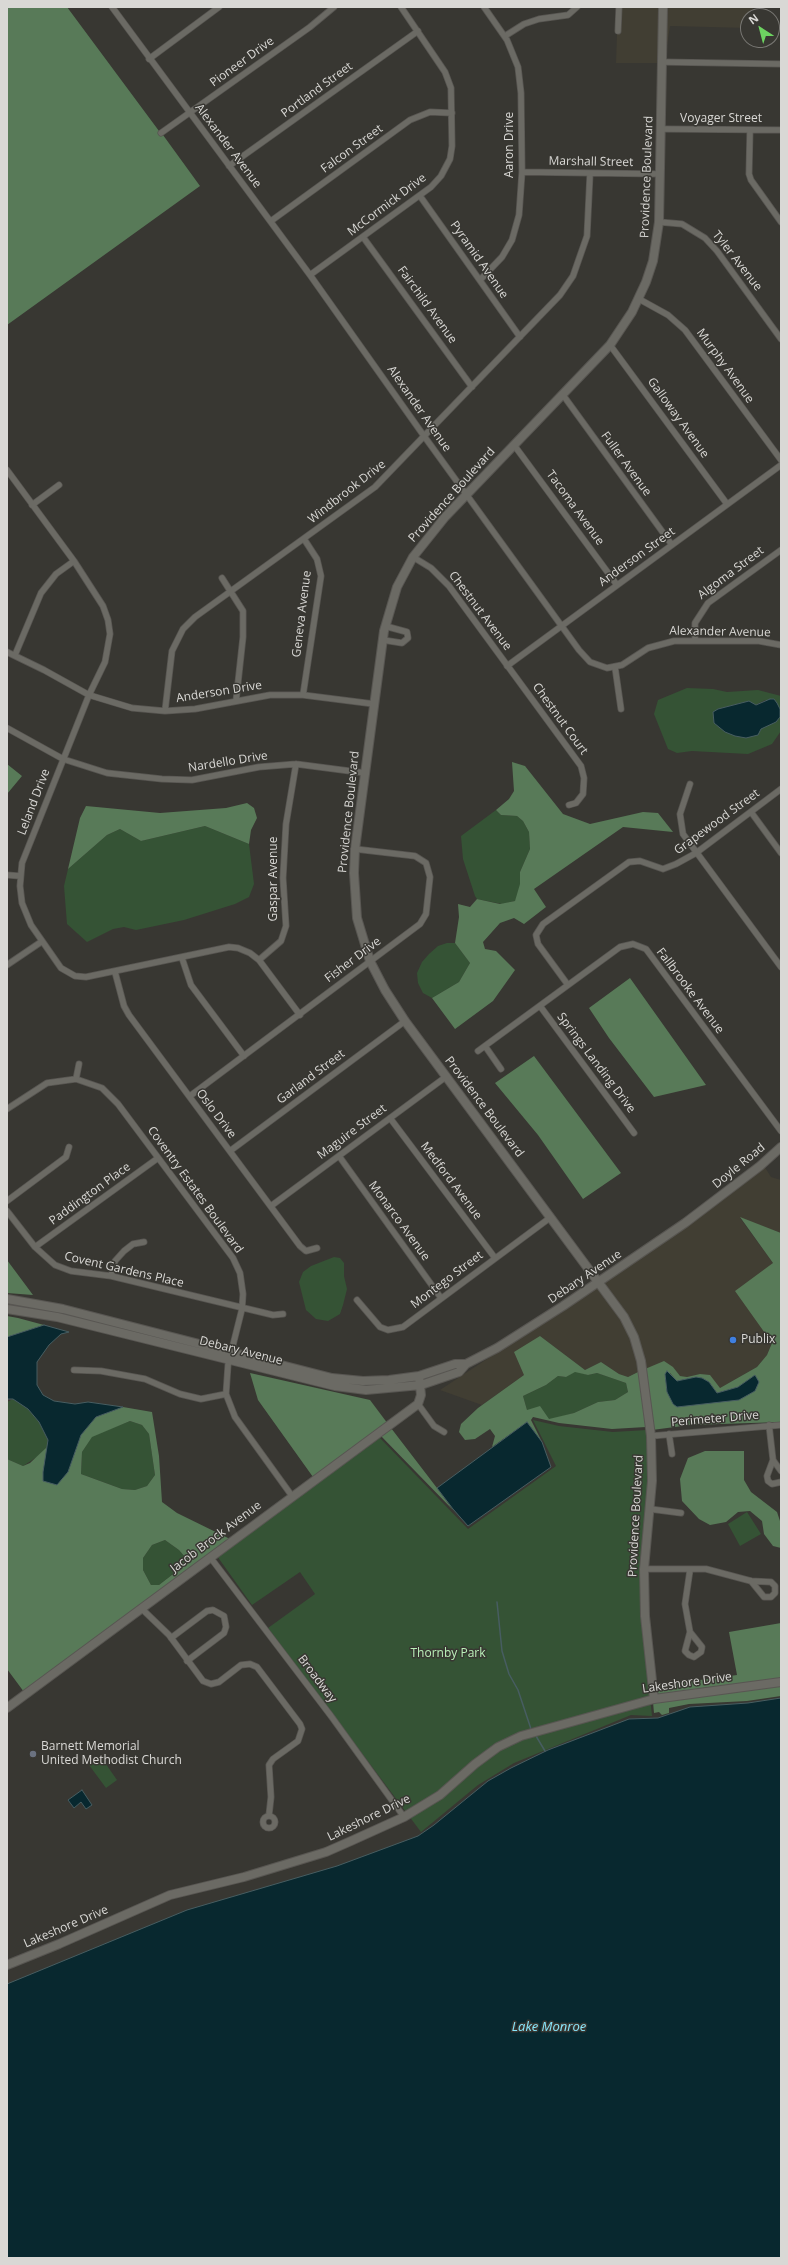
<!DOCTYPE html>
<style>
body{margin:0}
#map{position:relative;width:788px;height:2265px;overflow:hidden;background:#383732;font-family:"Open Sans",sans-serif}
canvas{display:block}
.frame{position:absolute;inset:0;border:8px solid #d9d8d5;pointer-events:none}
.north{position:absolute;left:740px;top:8px;width:40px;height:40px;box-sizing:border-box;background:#383732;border:1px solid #787773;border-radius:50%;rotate:324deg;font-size:11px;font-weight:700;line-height:16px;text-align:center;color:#d9d8d5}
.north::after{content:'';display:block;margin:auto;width:14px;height:18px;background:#6dd361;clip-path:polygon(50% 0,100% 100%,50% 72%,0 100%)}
</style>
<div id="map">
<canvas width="788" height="2265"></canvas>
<div class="frame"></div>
<div class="north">N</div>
</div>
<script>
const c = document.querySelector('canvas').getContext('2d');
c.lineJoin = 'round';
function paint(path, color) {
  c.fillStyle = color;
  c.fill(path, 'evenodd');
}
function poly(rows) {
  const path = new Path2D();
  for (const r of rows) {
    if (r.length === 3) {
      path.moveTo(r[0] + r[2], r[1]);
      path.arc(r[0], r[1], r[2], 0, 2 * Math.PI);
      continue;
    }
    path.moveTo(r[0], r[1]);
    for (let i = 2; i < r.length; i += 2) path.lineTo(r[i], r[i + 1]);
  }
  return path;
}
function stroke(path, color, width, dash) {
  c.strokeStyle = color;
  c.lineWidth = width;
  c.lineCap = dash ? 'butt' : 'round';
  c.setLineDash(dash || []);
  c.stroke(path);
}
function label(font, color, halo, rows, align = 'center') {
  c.font = font + ' "Open Sans",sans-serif';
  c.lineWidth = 3;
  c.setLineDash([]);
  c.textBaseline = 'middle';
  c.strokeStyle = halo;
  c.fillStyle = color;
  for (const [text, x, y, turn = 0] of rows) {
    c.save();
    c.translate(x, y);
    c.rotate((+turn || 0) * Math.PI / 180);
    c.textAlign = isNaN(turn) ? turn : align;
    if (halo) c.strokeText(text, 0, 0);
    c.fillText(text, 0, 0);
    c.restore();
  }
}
paint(poly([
 [621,7,661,7,660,63,616,63,617,34,621,34],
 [666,7,753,7,753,16,748,16,748,28,670,26,665,59],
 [764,1166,771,1177,781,1180,781,1233,740,1218,773,1263,759,1323,772,1343,767,1355,757,1367,720,1388,700,1374,687,1377,679,1376,673,1367,645,1369,644,1361,602,1283],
 [598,1286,622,1318,632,1338,640,1371,628,1377,619,1374,601,1362,585,1370,540,1336,524,1375,482,1405,440,1390]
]), '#413e33');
paint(poly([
 [687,688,713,689,727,692,758,690,781,696,781,731,772,744,748,754,692,751,677,753,668,749,654,714,658,700],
 [765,700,780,709,780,717,776,722,740,736,729,733,718,709,745,702,755,705],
 [496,810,501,815,517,816,523,821,529,832,530,849,520,872,521,880,518,897,515,901,502,904,477,899,475,896,463,859,461,836],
 [205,826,249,844,254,884,249,897,235,904,184,920,136,930,124,927,113,929,87,942,67,924,64,886,68,869,107,835,120,829,141,841],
 [447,943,455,943,470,963,459,982,432,998,423,993,418,983,417,973,422,962,429,954,438,946],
 [334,1257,340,1258,344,1263,344,1276,347,1289,343,1305,340,1314,328,1321,316,1319,306,1310,299,1282,303,1272,311,1266],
 [575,1371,588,1375,597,1373,626,1383,628,1392,615,1400,598,1402,574,1413,549,1420,527,1410,523,1396,546,1385,558,1376,566,1377],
 [13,1399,28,1409,39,1422,48,1440,47,1447,40,1455,23,1466,7,1459,7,1402],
 [533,1420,559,1426,613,1432,647,1430,649,1461,645,1647,652,1716,631,1715,514,1763,478,1785,421,1832,268,1628,315,1594,300,1572,252,1605,217,1556,380,1438,468,1529,556,1466],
 [130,1421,142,1425,149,1434,155,1475,147,1486,135,1490,122,1489,81,1474,82,1452,92,1436],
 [747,1512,761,1534,740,1546,728,1524],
 [165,1540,179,1550,185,1557,184,1562,177,1571,159,1585,151,1585,143,1570,143,1558,152,1545],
 [101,1757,117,1780,106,1788,89,1765]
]), '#355335');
paint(poly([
 [7,7,67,7,159,131,158,132,161,136,163,135,200,186,7,325],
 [512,762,525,766,563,814,590,824,643,812,658,813,673,832,623,827,534,889,546,907,524,924,514,918,500,923,483,942,485,949,496,951,515,970,493,1001,455,1029,432,998,459,982,470,963,455,943,459,917,458,904,470,907,477,899,500,904,515,901,520,884,520,872,530,849,529,832,523,821,517,816,501,815,496,810,509,799,514,791],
 [7,764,22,776,7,794],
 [247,803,254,808,257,818,251,830,249,844,205,826,141,841,120,829,107,835,68,869,80,818,86,806,160,813,226,808],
 [630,978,706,1085,654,1097,609,1038,589,1008],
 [534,1056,621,1173,583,1199,538,1135,495,1083],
 [740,1217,781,1233,781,1422,690,1425,652,1430,645,1369,664,1361,673,1367,680,1376,687,1377,700,1374,710,1375,720,1388,757,1367,767,1355,772,1343,735,1291,773,1263],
 [670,1373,677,1381,696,1377,702,1378,709,1382,717,1393,738,1387,755,1375,739,1400,667,1392,665,1374],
 [7,1260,33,1295,7,1293],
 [7,1316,18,1318,44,1325,7,1337],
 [540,1336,585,1370,601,1362,619,1374,628,1377,640,1371,646,1427,612,1429,559,1423,533,1417,531,1420,542,1442,527,1422,492,1447,495,1436,490,1429,475,1439,465,1440,459,1432,461,1424,478,1408,524,1375,514,1352],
 [575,1372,588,1375,597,1373,626,1383,628,1392,615,1400,598,1402,574,1413,549,1419,540,1406,527,1410,523,1396,546,1385,558,1376,566,1377],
 [250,1373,370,1400,388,1424,313,1477,258,1400],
 [123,1407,152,1412,159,1456,162,1502,177,1513,230,1539,24,1692,7,1669,7,1459,23,1466,30,1463,47,1447,46,1454,68,1472,81,1435,96,1417],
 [130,1421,142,1425,149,1434,155,1475,147,1486,135,1490,122,1489,81,1474,82,1452,92,1437],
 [165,1540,179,1550,185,1557,184,1562,177,1571,159,1585,151,1585,143,1570,143,1558,152,1545],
 [391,1428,437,1488,453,1510,381,1436],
 [705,1451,744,1451,744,1480,751,1492,777,1512,781,1524,781,1548,773,1546,764,1534,762,1521,750,1511,738,1512,726,1522,710,1525,699,1519,682,1501,680,1479,688,1458],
 [781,1623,781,1680,656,1695,655,1686,737,1675,729,1632],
 [781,1685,781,1696,747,1701,689,1704,669,1708,669,1713,662,1715,659,1712,654,1713,653,1702]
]), '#587a58');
const water = poly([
 [770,699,774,699,777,703,780,709,780,717,776,722,761,729,758,735,746,738,735,736,725,732,714,723,713,712,718,709,749,701,756,705,770,699],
 [44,1325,69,1332,61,1334,49,1345,37,1362,37,1385,43,1395,54,1401,75,1404,88,1402,123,1407,96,1417,81,1435,68,1472,57,1485,43,1481,43,1472,48,1440,39,1422,28,1409,13,1399,7,1399,7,1337,44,1325],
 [667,1371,677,1381,696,1377,702,1378,709,1382,717,1393,738,1387,755,1375,759,1382,755,1391,739,1400,677,1407,673,1404,667,1392,665,1374,667,1371],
 [527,1422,542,1442,551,1467,468,1526,453,1509,437,1488,527,1422],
 [781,1698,781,2258,7,2258,7,1984,187,1910,337,1866,418,1836,434,1825,488,1781,511,1768,548,1750,629,1719,658,1718,690,1707,748,1703,781,1698],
 [82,1790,92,1805,86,1809,81,1802,74,1808,68,1800,82,1790]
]);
paint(water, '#08282f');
stroke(water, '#475d61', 1);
stroke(poly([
 [497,1602,502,1651,509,1674,518,1690,531,1729],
 [536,1736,545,1751]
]), '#475d61', 1.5);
const street = poly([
 [112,7,310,275,424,436,579,650,590,662,607,668,622,665,648,648,674,641,759,641,781,645],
 [618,31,619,7],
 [505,36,524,24,539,19,568,15,577,7],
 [149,59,219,7],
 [662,62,781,64],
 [662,129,781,130],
 [750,130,749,174,751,180,781,222],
 [161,133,310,27,334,7],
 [229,166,418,31],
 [522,172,660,174],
 [420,196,520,337],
 [271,221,410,120,430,112,452,113],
 [659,222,682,224,705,238,717,251,781,339],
 [363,237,472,387],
 [310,275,431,187,441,176,450,159,452,146,451,88,445,72,401,7],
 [480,280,502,257,512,240,519,215,522,172,521,93,518,67,507,40,484,7],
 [639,299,668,315,685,330,781,460],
 [610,345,727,504],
 [563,395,672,545],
 [514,445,617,585],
 [7,470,74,561,103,606,108,620,110,634,105,662,89,695,22,863,20,886,22,903,31,925,61,968,75,976,86,977,229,947,238,948,250,953,259,960,300,1015],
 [32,505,59,485],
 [413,557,431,568,449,586,581,766,584,778,583,794,576,803,569,805],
 [222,578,243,611,243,637,236,701],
 [383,640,402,643,408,638,407,632,385,626],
 [695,641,695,623,708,603,781,550],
 [7,652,44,670,89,695,132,708,165,711,195,709,270,695,303,695,374,704],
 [15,655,41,593,56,574,74,561],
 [507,666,781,465],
 [615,667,621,709],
 [303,695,321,576,317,559,304,539],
 [165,711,172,651,183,629,195,617,375,487,560,295,573,276,587,236,590,174],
 [7,728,63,759,107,773,162,779,192,780,259,767,296,764,365,773],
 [690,784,680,814,683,834,781,967],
 [751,812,781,853],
 [7,875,20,876],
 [182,958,191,985,244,1056],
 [259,960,281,941,286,926,283,878,286,824,296,764],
 [7,965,41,942],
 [115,972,124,1006,129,1015,300,1246,306,1251,317,1248],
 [568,985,538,944,536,935,543,924,629,862,640,861,663,869,676,864,696,853,781,789],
 [540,1006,634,1133],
 [485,1046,501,1069],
 [478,1051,620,947,633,944,646,949,781,1131],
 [76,1079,79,1064],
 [190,1096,420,924,426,914,430,877,426,863,415,856,355,849],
 [7,1109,47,1083,76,1079,102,1088,118,1104,233,1258,240,1273,243,1294,242,1309,228,1365,226,1394,235,1417,292,1496],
 [390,1118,495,1258],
 [230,1151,405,1021],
 [339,1156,441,1298],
 [7,1201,66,1157,69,1147],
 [271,1206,447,1076],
 [7,1211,35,1247,55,1265,71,1271,111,1276,273,1315,283,1314],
 [35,1247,158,1158],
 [111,1276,115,1261,124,1251,133,1244,144,1242],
 [357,1300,380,1327,388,1330,403,1327,551,1217],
 [74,1370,101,1371,145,1379,180,1394,201,1399,226,1394],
 [418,1404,434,1426,444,1432],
 [769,1425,773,1460],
 [669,1434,672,1454],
 [651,1436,781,1425],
 [781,1471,773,1460,767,1476,768,1481,772,1484,781,1482],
 [650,1509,681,1513],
 [210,1557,331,1716,404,1817],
 [644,1569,706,1569,751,1581],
 [690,1570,685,1604,690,1632],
 [751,1581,771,1582,775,1586,775,1593,771,1597,764,1597,751,1581],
 [141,1608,169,1635,203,1681,211,1684,219,1682,241,1665,250,1664,257,1667,300,1724,302,1729,298,1741,273,1759,269,1765,271,1797,269,1815],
 [690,1632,702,1647,701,1652,694,1657,689,1655,685,1651,690,1632],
 [171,1638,207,1611,213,1610,224,1616,226,1627,224,1633,187,1661],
 [269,1822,6]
]);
const secondary = poly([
 [7,1299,63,1309,332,1378,363,1381,389,1380,419,1376,455,1364,466,1364],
 [7,1309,57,1317,335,1386,366,1390,421,1385,459,1372,466,1364,497,1348,563,1306,685,1223,760,1166,781,1147],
 [654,1699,645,1616,644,1569,652,1481,651,1436,641,1361,634,1337,624,1317,405,1021,385,990,370,961,357,918,354,873,355,849,384,631,397,587,413,557,445,517,610,345,632,312,646,282,653,261,659,222,663,7],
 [7,1708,418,1404,421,1395,419,1376],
 [7,1965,59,1944,170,1895,244,1877,326,1852,351,1841,404,1817,440,1795,475,1764,498,1747,521,1736,654,1699,781,1682]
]);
stroke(street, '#585652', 7);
stroke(secondary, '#585652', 10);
stroke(street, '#6b6a64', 5.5);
stroke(secondary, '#6b6a64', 8);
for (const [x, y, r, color] of [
 [733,1340,4,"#3f7fe0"],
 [33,1754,4,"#6b7280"]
]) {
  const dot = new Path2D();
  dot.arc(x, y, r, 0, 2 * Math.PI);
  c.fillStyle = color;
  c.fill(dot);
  stroke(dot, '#383732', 1.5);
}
label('12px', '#d9d8d5', '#383732', [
 ["Pioneer Drive",242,62,-36],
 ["Portland Street",317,90,-36],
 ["Voyager Street",721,119],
 ["Aaron Drive",510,145,-90],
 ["Alexander Avenue",228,146,53],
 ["Falcon Street",352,149,-36],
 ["Marshall Street",591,162,1],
 ["Providence Boulevard",647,177,-88],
 ["McCormick Drive",387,205,-37],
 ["Pyramid Avenue",479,260,55],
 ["Tyler Avenue",737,261,52],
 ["Fairchild Avenue",427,305,54],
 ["Murphy Avenue",725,366,54],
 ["Alexander Avenue",419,409,55],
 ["Galloway Avenue",678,418,54],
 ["Fuller Avenue",626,464,54],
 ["Windbrook Drive",347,492,-38],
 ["Providence Boulevard",452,495,-48],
 ["Tacoma Avenue",575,508,54],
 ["Anderson Street",637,557,-36],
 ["Algoma Street",731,573,-37],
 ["Chestnut Avenue",480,611,53],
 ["Geneva Avenue",302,614,-83],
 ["Alexander Avenue",720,632,1],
 ["Anderson Drive",219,692,-9],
 ["Chestnut Court",560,719,54],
 ["Nardello Drive",228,762,-9],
 ["Leland Drive",34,802,-69],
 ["Providence Boulevard",349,812,-84],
 ["Grapewood Street",717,822,-36],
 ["Gaspar Avenue",274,879,-90],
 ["Fisher Drive",353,960,-37],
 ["Fallbrooke Avenue",690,991,53],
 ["Springs Landing Drive",596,1063,53],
 ["Garland Street",311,1077,-37],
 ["Providence Boulevard",484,1107,53],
 ["Oslo Drive",216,1114,53],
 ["Maguire Street",352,1132,-37],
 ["Doyle Road",739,1166,-39],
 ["Medford Avenue",451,1181,53],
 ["Coventry Estates Boulevard",195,1190,54],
 ["Paddington Place",90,1194,-36],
 ["Monarco Avenue",399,1221,54],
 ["Covent Gardens Place",124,1270,13],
 ["Debary Avenue",585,1277,-34],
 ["Montego Street",447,1280,-37],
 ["Debary Avenue",241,1351,14],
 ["Perimeter Drive",715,1419,-5],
 ["Providence Boulevard",636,1516,-87],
 ["Jacob Brock Avenue",216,1537,-37],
 ["Broadway",317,1679,53],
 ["Lakeshore Drive",687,1683,-8],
 ["Lakeshore Drive",369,1818,-26],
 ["Lakeshore Drive",66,1927,-23]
]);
label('12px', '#d9d8d5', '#383732', [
 ["Publix",741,1340],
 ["Barnett Memorial",41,1747],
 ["United Methodist Church",41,1761]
], 'left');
label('12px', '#baf1b9', '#383732', [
 ["Thornby Park",448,1654]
]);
label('italic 13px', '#88e7fc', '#383732', [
 ["Lake Monroe",549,2027]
]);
</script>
